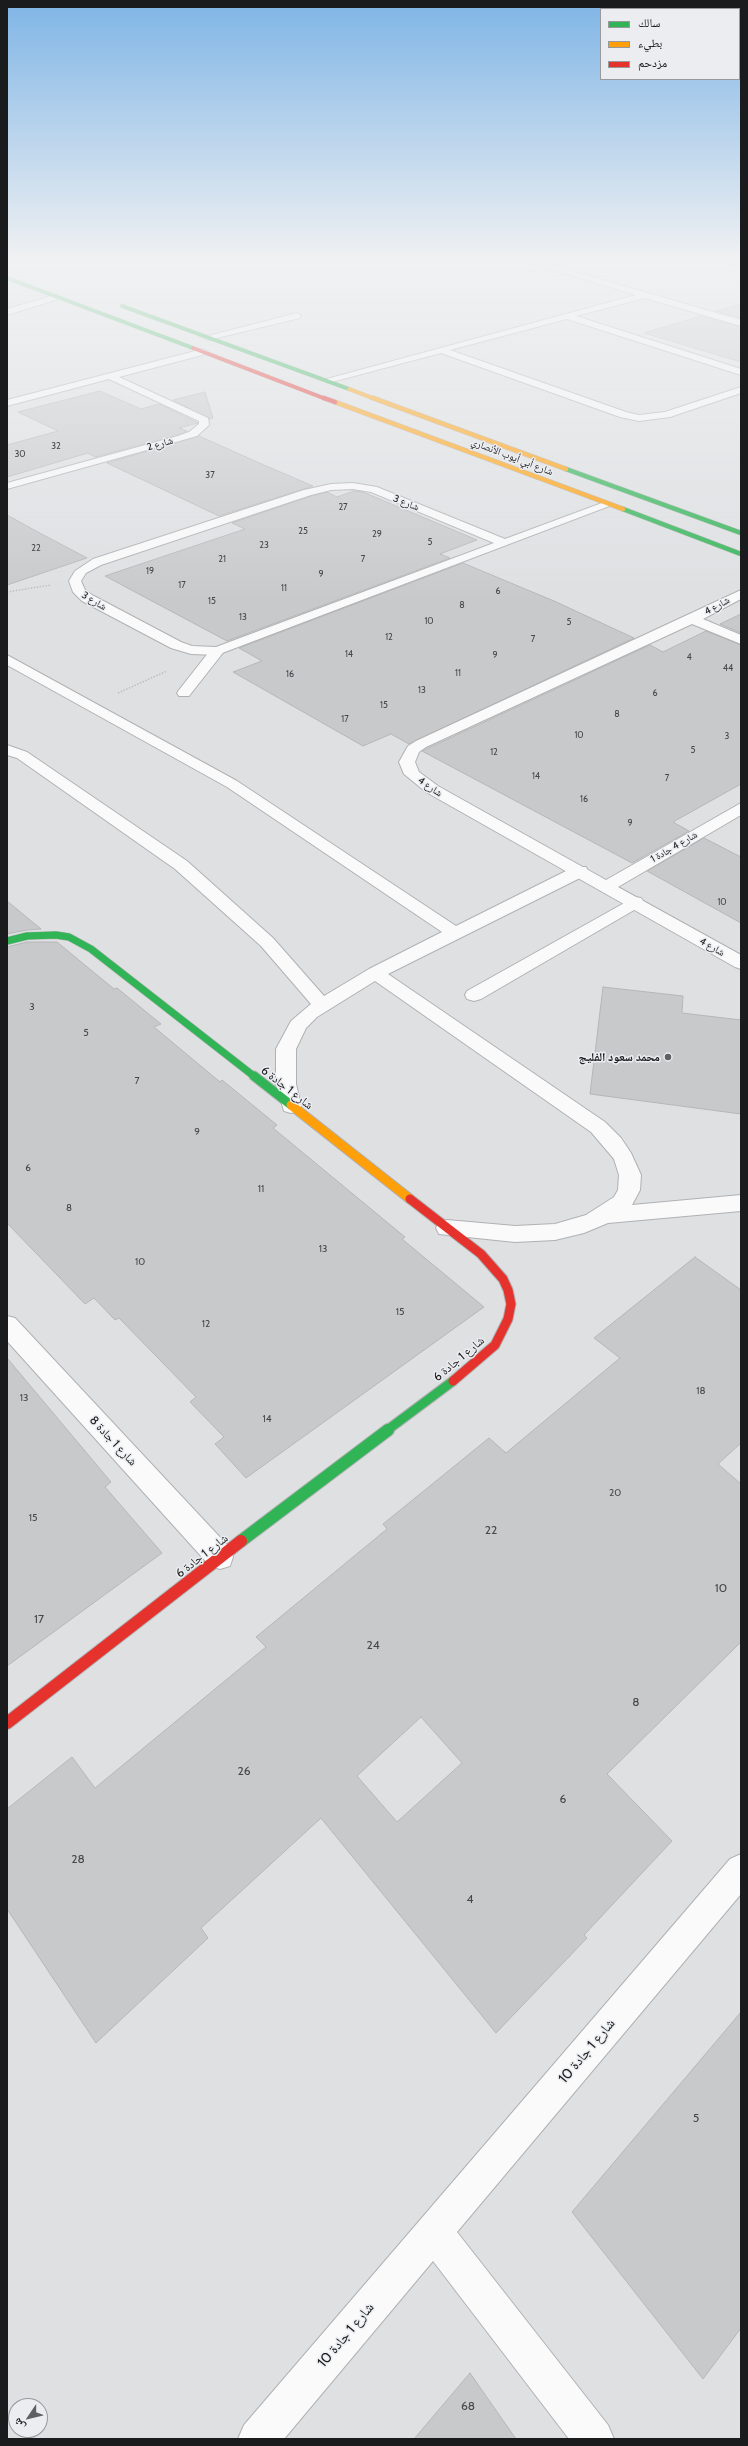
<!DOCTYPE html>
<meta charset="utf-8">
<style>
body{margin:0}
#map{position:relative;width:748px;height:2446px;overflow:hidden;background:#dee0e2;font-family:Cabin,"Noto Naskh Arabic",sans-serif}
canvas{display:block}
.frame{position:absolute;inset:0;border:8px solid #1a1b1c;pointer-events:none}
.legend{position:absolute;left:600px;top:8px;width:140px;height:72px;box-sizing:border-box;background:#ebedf1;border:1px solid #97999c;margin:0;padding:5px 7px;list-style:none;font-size:12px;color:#1a1b1c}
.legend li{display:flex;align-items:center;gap:8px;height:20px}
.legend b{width:20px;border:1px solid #97999c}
.north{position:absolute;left:8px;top:2398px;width:40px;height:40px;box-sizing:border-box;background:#ebedf1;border:1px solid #97999c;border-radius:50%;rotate:235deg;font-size:11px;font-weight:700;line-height:16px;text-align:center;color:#1a1b1c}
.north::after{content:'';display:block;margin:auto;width:14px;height:18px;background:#5f6061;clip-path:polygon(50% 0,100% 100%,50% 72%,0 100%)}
</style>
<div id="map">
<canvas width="748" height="2446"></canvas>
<div class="frame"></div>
<ul class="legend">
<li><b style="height:5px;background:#30b455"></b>سالك</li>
<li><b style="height:5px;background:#ff9f0a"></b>بطيء</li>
<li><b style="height:5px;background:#e5322d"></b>مزدحم</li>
</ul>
<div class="north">ش</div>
</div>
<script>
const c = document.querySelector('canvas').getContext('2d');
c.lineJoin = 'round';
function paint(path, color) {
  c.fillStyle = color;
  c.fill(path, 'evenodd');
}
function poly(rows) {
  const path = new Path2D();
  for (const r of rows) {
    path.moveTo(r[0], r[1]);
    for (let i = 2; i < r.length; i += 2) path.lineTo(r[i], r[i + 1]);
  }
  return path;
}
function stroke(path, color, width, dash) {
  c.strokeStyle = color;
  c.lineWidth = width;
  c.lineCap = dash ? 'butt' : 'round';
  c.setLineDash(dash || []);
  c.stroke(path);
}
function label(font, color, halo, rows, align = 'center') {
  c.font = font + ' Cabin,"Noto Naskh Arabic",sans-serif';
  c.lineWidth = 3;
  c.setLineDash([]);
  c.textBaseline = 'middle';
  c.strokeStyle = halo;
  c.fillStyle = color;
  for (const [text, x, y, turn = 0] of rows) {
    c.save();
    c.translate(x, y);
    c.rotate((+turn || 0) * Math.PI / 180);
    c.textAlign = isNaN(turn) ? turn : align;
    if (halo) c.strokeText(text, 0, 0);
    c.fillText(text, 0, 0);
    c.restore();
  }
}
const building = poly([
 [741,304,741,318,716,311,741,304],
 [701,316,741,327,741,362,644,333,701,316],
 [100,391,141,409,159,404,198,423,179,428,187,431,178,435,95,457,88,453,7,477,7,445,58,431,18,412,100,391],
 [205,392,213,418,210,419,173,400,205,392],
 [199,436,264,465,313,486,219,516,107,463,199,436],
 [354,491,363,492,477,540,440,554,450,558,227,641,105,576,245,529,232,523,311,496,327,492,337,497,354,491],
 [7,515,36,531,87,558,7,585,7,515],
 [463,563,554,601,634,638,409,744,391,734,363,746,233,672,262,661,239,648,463,563],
 [741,614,741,633,720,624,741,614],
 [706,631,741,645,741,784,673,822,689,831,632,863,422,751,650,645,663,652,706,631],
 [704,838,741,857,741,923,647,871,704,838],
 [7,901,41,929,27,930,7,934,7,901],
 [27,942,57,942,114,989,117,988,161,1024,154,1027,220,1082,222,1080,277,1125,273,1128,405,1237,402,1239,484,1307,246,1478,215,1444,224,1437,190,1402,196,1397,119,1318,115,1320,94,1298,85,1304,7,1223,7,947,27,942],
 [603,987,683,996,682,1013,741,1020,741,1114,590,1094,603,987],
 [695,1257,741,1290,741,1443,718,1464,741,1484,741,1642,607,1774,672,1841,584,1935,587,1938,496,2033,321,1818,201,1928,208,1938,96,2043,7,1909,7,1809,72,1757,95,1788,266,1647,256,1637,387,1529,383,1524,489,1438,506,1453,620,1358,594,1338,695,1257],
 [421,1717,462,1763,397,1822,357,1776,421,1717],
 [7,1358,111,1482,105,1487,162,1553,7,1666,7,1358],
 [741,2012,741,2328,703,2379,572,2212,741,2012],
 [470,2373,516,2439,414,2439,470,2373]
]);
paint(building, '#c8c9cb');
stroke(building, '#b5b6b8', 1);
const lane = poly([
 [297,313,301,316,300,318,208,340,204,337,297,313],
 [217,647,224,651,222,654,189,696,179,696,177,693,179,690,212,648,217,647],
 [7,655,237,781,456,926,574,867,586,867,588,871,586,875,388,974,605,1122,621,1138,631,1153,641,1175,640,1190,632,1205,741,1195,741,1211,608,1223,584,1233,555,1240,515,1242,439,1234,436,1228,439,1222,447,1220,515,1226,555,1224,586,1215,614,1197,618,1190,619,1175,614,1159,591,1132,375,981,317,1017,306,1028,296,1049,296,1084,301,1106,298,1111,291,1113,284,1111,276,1084,276,1049,291,1021,311,1004,261,946,175,869,17,758,7,755,7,745,27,752,187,861,273,938,324,996,369,969,442,932,227,787,7,665,7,655],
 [635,897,641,898,644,902,641,906,481,999,474,1001,467,999,465,995,467,991,635,897]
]);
const street = poly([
 [517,259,530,259,741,320,741,326,645,298,576,316,741,369,741,375,567,319,450,350,626,412,639,415,665,412,741,387,741,393,670,417,639,421,620,417,441,353,328,383,323,380,636,295,517,259],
 [717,259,741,262,741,266,718,261,717,259],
 [55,295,58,295,58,299,7,315,7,309,55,295],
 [203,349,208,352,206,354,119,377,208,418,209,425,197,436,7,489,7,483,178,436,189,432,199,424,199,421,109,379,7,406,7,400,203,349],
 [353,483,377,487,505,539,602,503,606,502,612,505,217,655,191,654,171,648,82,601,73,592,69,581,75,571,93,559,304,490,331,484,353,483],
 [353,489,371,492,494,543,216,647,192,646,181,642,92,595,85,590,81,581,86,573,101,565,311,495,331,490,353,489],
 [741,590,741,599,703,619,741,635,741,644,692,624,426,747,419,752,415,762,419,772,438,786,606,880,741,803,741,815,618,887,741,955,741,969,735,967,426,792,404,774,399,762,408,746,416,741,741,590],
 [7,1316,15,1318,230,1548,233,1557,230,1566,220,1569,210,1566,7,1341,7,1316],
 [741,1854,741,1894,457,2232,608,2425,614,2439,569,2439,433,2261,284,2439,238,2439,244,2425,730,1859,741,1854]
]);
const fastFar4 = poly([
 [7,278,193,348],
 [122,306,349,389]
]);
const fastFar3 = poly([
 [566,469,741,533],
 [623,509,741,554]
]);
const fastFar2 = poly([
 [7,941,27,936,56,935,69,937,91,949,255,1077]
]);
const fastFar1 = poly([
 [254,1076,291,1105],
 [386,1431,453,1381]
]);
const fast = poly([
 [241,1541,388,1430]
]);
const slowFar2 = poly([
 [349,389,375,399]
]);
const slowFar1 = poly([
 [373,398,566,469],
 [335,402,623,509]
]);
const slow = poly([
 [291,1105,410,1199]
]);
const jamFar3 = poly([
 [193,348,326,399]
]);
const jamFar2 = poly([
 [324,398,335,402]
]);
const jamFar1 = poly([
 [410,1199,481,1254,503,1279,508,1290,511,1304,508,1319,495,1345,453,1381]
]);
const jam = poly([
 [7,1723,241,1541]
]);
stroke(lane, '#b0b1b3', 2);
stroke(street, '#b0b1b3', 2);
stroke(fastFar4, '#b0b1b3', 4.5);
stroke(fastFar3, '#b0b1b3', 5.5);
stroke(fastFar2, '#b0b1b3', 8);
stroke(fastFar1, '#b0b1b3', 11);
stroke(fast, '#b0b1b3', 14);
stroke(slowFar2, '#b0b1b3', 4.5);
stroke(slowFar1, '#b0b1b3', 5.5);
stroke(slow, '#b0b1b3', 11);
stroke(jamFar3, '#b0b1b3', 4.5);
stroke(jamFar2, '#b0b1b3', 5.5);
stroke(jamFar1, '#b0b1b3', 11);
stroke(jam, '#b0b1b3', 14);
stroke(poly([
 [7,592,51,585],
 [118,693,167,671]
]), '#bebfbf', 1.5, [1.5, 1.5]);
paint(lane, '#fafafb');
paint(street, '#fafafb');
stroke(fastFar4, '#30b455', 3.5);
stroke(fastFar3, '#30b455', 4.5);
stroke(fastFar2, '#30b455', 7);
stroke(fastFar1, '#30b455', 9);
stroke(fast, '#30b455', 12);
stroke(slowFar2, '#ff9f0a', 3.5);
stroke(slowFar1, '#ff9f0a', 4.5);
stroke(slow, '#ff9f0a', 9);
stroke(jamFar3, '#e5322d', 3.5);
stroke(jamFar2, '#e5322d', 4.5);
stroke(jamFar1, '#e5322d', 9);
stroke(jam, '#e5322d', 12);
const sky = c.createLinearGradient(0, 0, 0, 602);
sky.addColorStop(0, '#7fb5e6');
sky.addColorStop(0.43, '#f0f1f2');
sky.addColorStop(1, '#f0f1f200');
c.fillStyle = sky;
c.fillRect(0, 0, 748, 602);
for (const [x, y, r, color] of [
 [668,1057,4,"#5f6061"]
]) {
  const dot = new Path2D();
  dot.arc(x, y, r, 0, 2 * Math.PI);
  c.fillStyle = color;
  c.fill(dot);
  stroke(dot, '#ebedf1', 1.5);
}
label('9px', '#47484a', null, [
 ["32",56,446],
 ["30",20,454],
 ["37",210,475],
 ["27",343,507],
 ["25",303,531],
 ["29",377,534],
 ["5",430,542],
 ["23",264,545],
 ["22",36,548],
 ["21",222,559],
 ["7",363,559],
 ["19",150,571],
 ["9",321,574],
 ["17",182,585],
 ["11",284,588],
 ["6",498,591],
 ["15",212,601],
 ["8",462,605],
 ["13",243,617],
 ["10",429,621],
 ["5",569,622],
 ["12",389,637],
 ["7",533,639],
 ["14",349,654],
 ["9",495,655],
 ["4",689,657],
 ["44",728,668],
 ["11",458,673],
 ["16",290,674],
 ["13",422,690],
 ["6",655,693],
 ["15",384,705],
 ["8",617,714],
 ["17",345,719],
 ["10",579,735],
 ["3",727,736],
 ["5",693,750],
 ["12",494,752],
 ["14",536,776],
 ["7",667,778],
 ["16",584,799],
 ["9",630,823],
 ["10",722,902]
]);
label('10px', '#1a1b1c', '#ebedf1', [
 ["شارع 2",160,444,-16],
 ["شارع أبي أيوب الأنصاري",512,457,21],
 ["شارع 3",406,503,22],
 ["شارع 3",94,601,31],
 ["شارع 4",717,606,-28],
 ["شارع 4",430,787,34],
 ["شارع 4 جادة 1",674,847,-30],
 ["شارع 4",712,947,30]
]);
label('10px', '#47484a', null, [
 ["3",32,1007],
 ["5",86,1033],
 ["7",137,1081],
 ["9",197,1132],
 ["6",28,1168],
 ["11",261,1189],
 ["8",69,1208],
 ["13",323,1249],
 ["10",140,1262],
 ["15",400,1312],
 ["12",206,1324],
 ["18",701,1391],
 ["13",24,1398],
 ["14",267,1419],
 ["20",615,1493],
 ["15",33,1518]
]);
label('bold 12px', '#1a1b1c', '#ebedf1', [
 ["محمد سعود الفليج",660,1057]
], 'right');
label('12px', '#1a1b1c', '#ebedf1', [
 ["شارع 1 جادة 6",287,1088,38],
 ["شارع 1 جادة 6",459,1359,-40],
 ["شارع 1 جادة 8",113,1441,47],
 ["شارع 1 جادة 6",202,1556,-38]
]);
label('12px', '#47484a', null, [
 ["22",491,1530],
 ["10",721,1588],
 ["17",39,1619],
 ["24",373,1645],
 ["8",636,1702],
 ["26",244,1771],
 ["6",563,1799],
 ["28",78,1859],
 ["4",470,1899],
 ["5",696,2118],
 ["68",468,2406]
]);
label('14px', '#1a1b1c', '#ebedf1', [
 ["شارع 1 جادة 10",587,2051,-50],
 ["شارع 1 جادة 10",346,2335,-50]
]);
</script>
